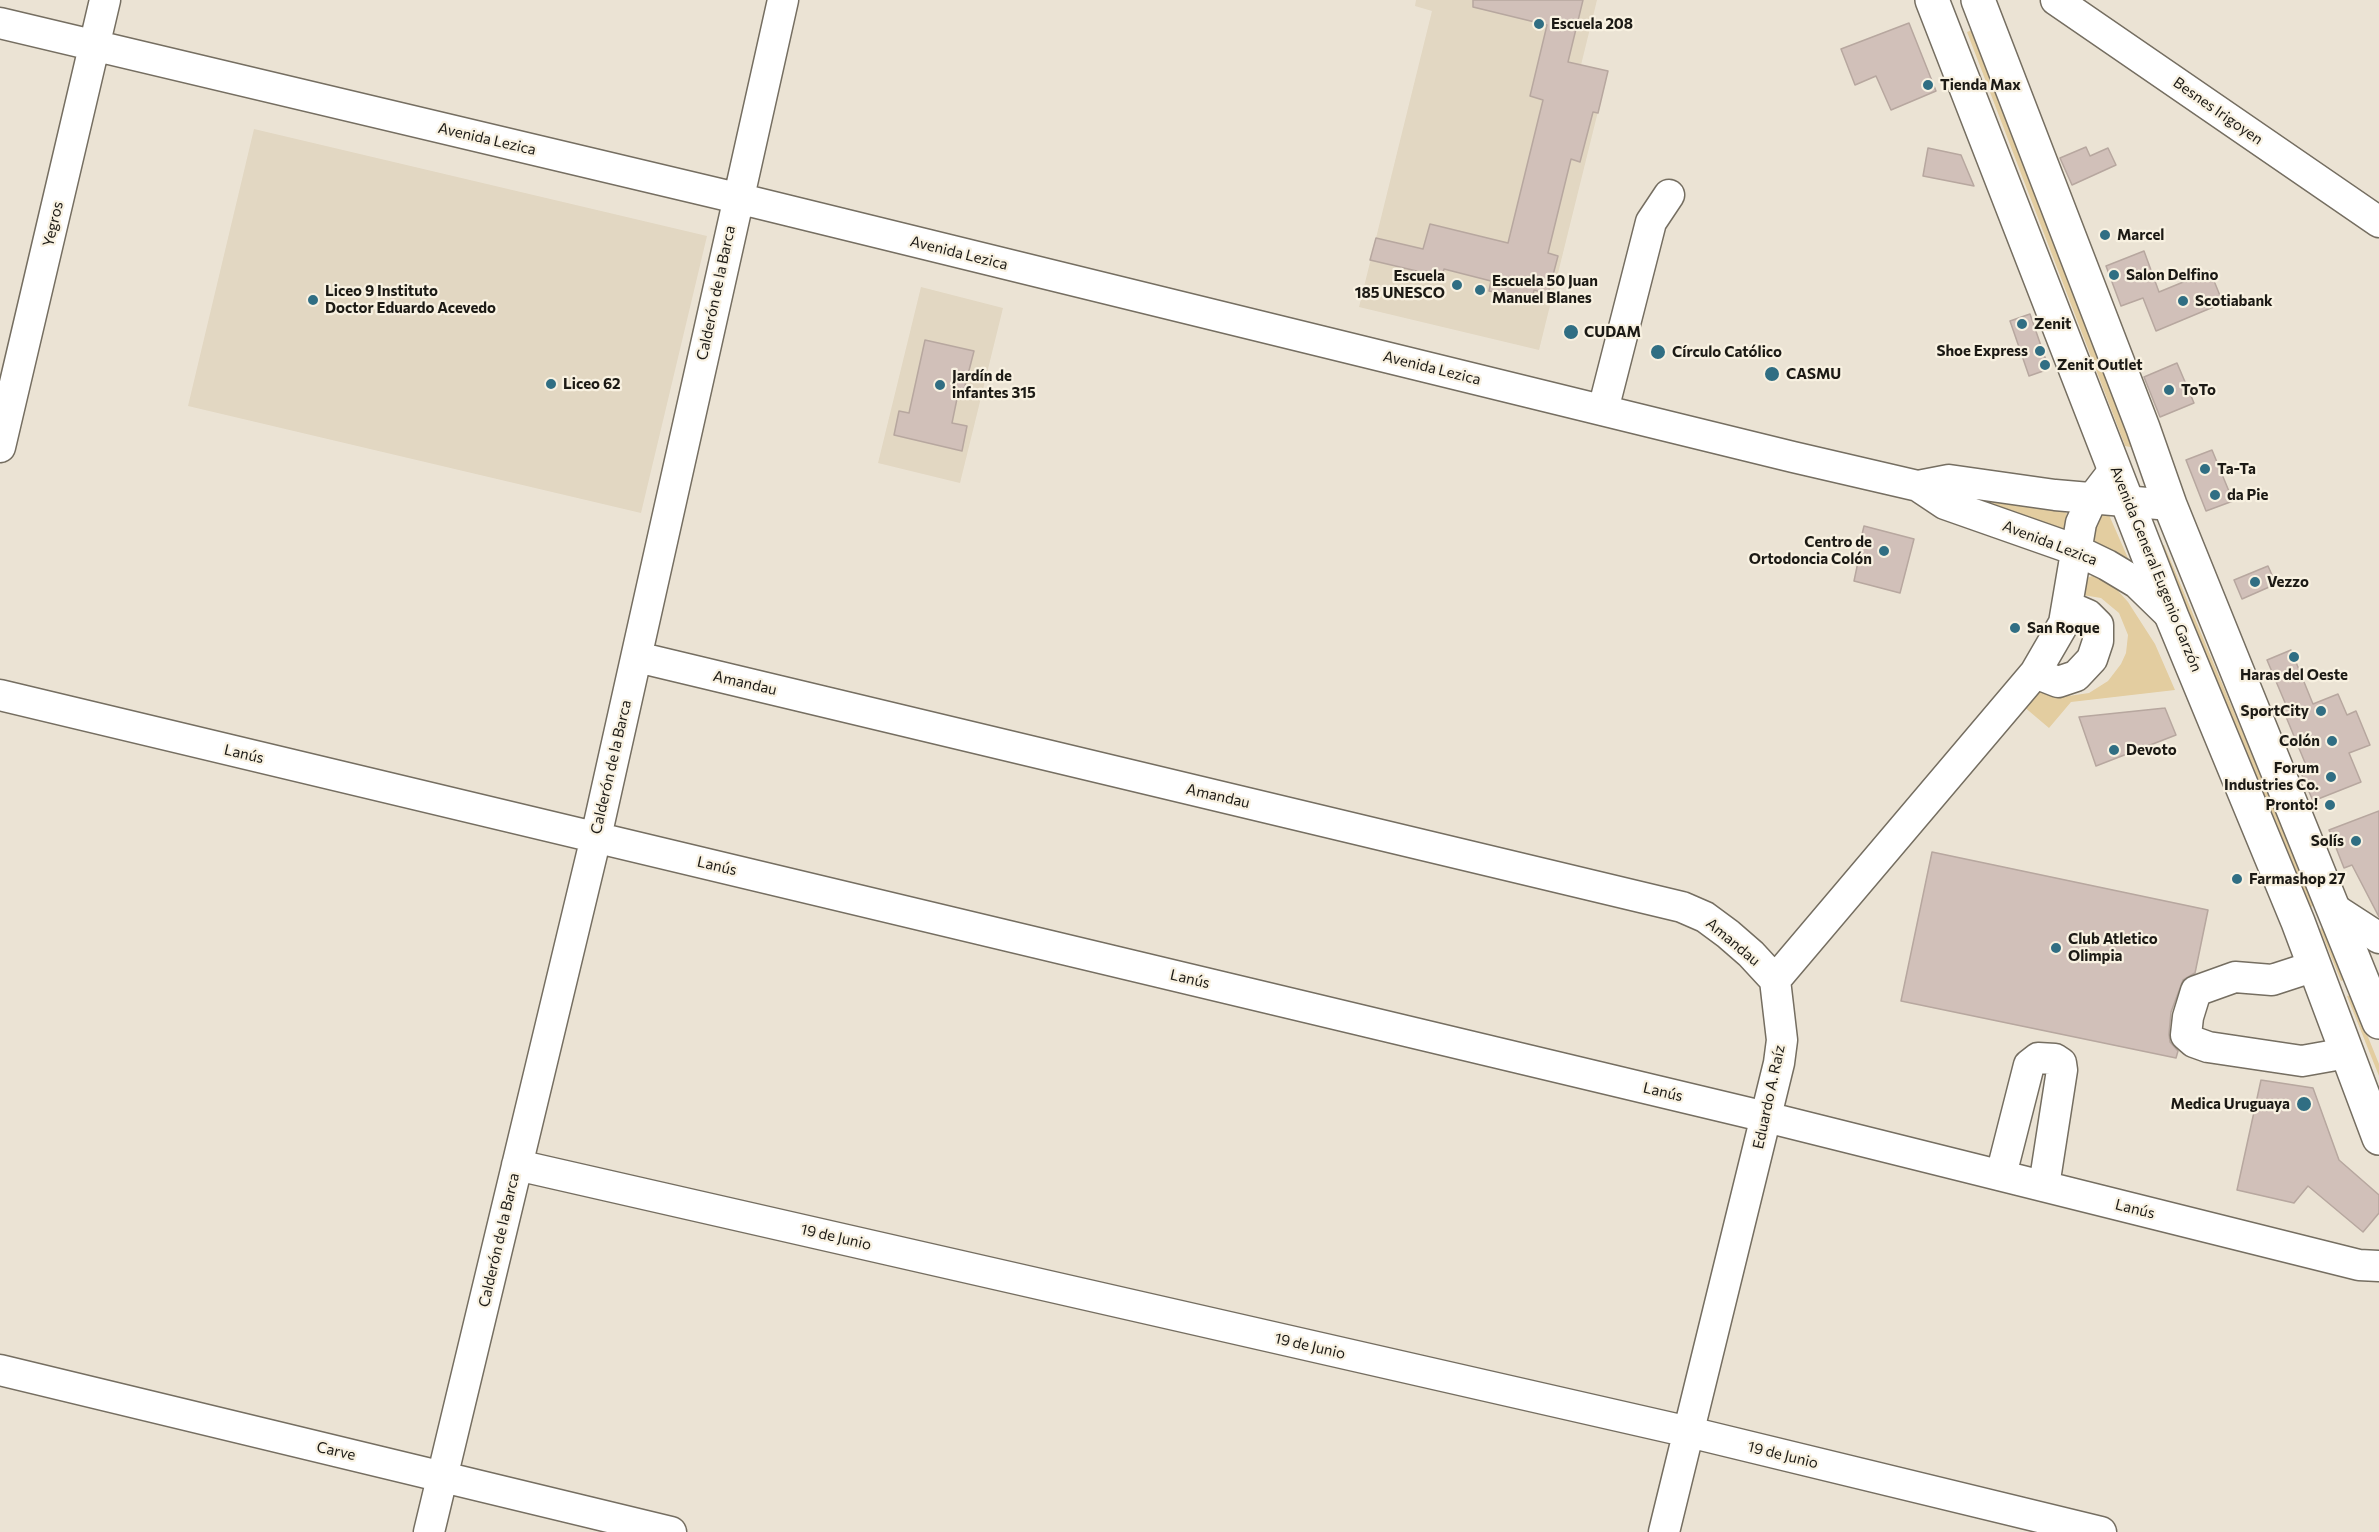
<!DOCTYPE html>
<meta charset="utf-8">
<style>
body{margin:0}
canvas{display:block;background:#ebe3d4}
</style>
<canvas width="2379" height="1532"></canvas>
<script>
const c = document.querySelector('canvas').getContext('2d');
c.lineJoin = 'round';
function paint(path, color) {
  c.fillStyle = color;
  c.fill(path, 'evenodd');
}
function poly(rows) {
  const path = new Path2D();
  for (const r of rows) {
    path.moveTo(r[0], r[1]);
    for (let i = 2; i < r.length; i += 2) path.lineTo(r[i], r[i + 1]);
  }
  return path;
}
function stroke(path, color, width, dash) {
  c.strokeStyle = color;
  c.lineWidth = width;
  c.lineCap = dash ? 'butt' : 'round';
  c.setLineDash(dash || []);
  c.stroke(path);
}
function label(font, color, halo, rows, align = 'center') {
  c.font = font + ' Commissioner,sans-serif';
  c.lineWidth = 4.5;
  c.setLineDash([]);
  c.textBaseline = 'middle';
  c.strokeStyle = halo;
  c.fillStyle = color;
  for (const [text, x, y, turn = 0] of rows) {
    c.save();
    c.translate(x, y);
    c.rotate((+turn || 0) * Math.PI / 180);
    c.textAlign = isNaN(turn) ? turn : align;
    if (halo) c.strokeText(text, 0, 0);
    c.fillText(text, 0, 0);
    c.restore();
  }
}
paint(poly([
 [1416,0,1597,0,1581,65,1608,71,1539,350,1359,307,1432,11,1415,6],
 [254,129,707,236,641,513,188,406],
 [921,287,1003,308,960,483,878,463]
]), '#e2d7c2');
paint(poly([
 [1978,28,2133,446,2130,447,2125,446,2124,443,1967,32],
 [1975,498,2044,507,2067,513,2063,532,1976,502],
 [2097,512,2109,515,2131,565,2093,542],
 [2162,545,2164,545,2315,905,2311,907,2161,546],
 [2092,576,2099,576,2111,583,2128,602,2155,644,2175,690,2071,702,2049,728,2023,706,2036,689,2062,697,2089,693,2108,681,2121,664,2126,653,2128,635,2119,613,2101,598,2077,594,2087,578],
 [2323,927,2344,980,2341,981,2320,929],
 [2351,995,2379,1064,2379,1076,2347,996]
]), '#e3cda0');
const building = poly([
 [1473,0,1583,0,1568,62,1608,71,1598,113,1593,112,1580,162,1571,159,1548,253,1558,256,1548,294,1534,290,1532,301,1489,291,1491,281,1444,269,1442,277,1370,260,1376,238,1423,249,1430,224,1508,243,1543,100,1530,96,1547,25,1473,7,1473,0],
 [1909,23,1936,91,1891,110,1876,76,1855,85,1841,49,1909,23],
 [2086,147,2090,156,2108,148,2116,165,2072,185,2060,158,2086,147],
 [1928,148,1961,155,1974,186,1923,176,1928,148],
 [2144,251,2159,292,2210,271,2223,303,2156,331,2143,298,2121,306,2106,266,2144,251],
 [2030,314,2049,369,2029,376,2010,321,2030,314],
 [925,340,974,351,964,390,959,389,952,423,967,426,962,451,894,435,899,411,909,413,925,340],
 [2177,363,2194,403,2160,417,2144,377,2177,363],
 [2212,450,2233,501,2206,511,2186,460,2212,450],
 [1864,526,1914,539,1900,593,1854,581,1858,562,1856,560,1864,526],
 [2268,566,2276,584,2242,599,2234,580,2268,566],
 [2291,650,2313,704,2338,694,2347,715,2356,711,2370,745,2349,753,2361,782,2313,801,2301,773,2308,770,2282,707,2286,705,2267,660,2291,650],
 [2165,708,2176,735,2096,766,2079,717,2165,708],
 [2379,811,2379,917,2352,865,2344,868,2329,830,2379,811],
 [1932,852,2208,910,2195,973,2183,980,2171,1012,2169,1034,2170,1042,2178,1051,2176,1058,1901,1001,1932,852],
 [2261,1080,2313,1088,2339,1160,2379,1195,2379,1213,2363,1232,2308,1186,2294,1203,2237,1190,2261,1080]
]);
paint(building, '#d1c0b9');
stroke(building, '#b7a79f', 1.5);
const minor = poly([
 [2056,0,2379,222],
 [0,23,737,198,1793,457,1918,486,1945,504,2076,550,2107,565,2137,583,2172,617],
 [1603,410,1651,222,1669,195],
 [0,447,105,0],
 [1918,486,1949,480,2055,495,2170,505],
 [637,657,1682,907,1705,917,1728,934,1751,954,1775,980],
 [2035,673,2058,682,2076,676,2092,659,2098,641,2098,625,2088,615,2067,606],
 [0,695,1766,1117,2359,1265,2379,1266],
 [2333,908,2379,938],
 [2315,966,2272,980,2235,977,2196,991,2188,1017,2186,1035,2194,1042,2208,1047,2302,1061,2347,1053],
 [517,1165,1689,1432,2101,1532],
 [2001,1175,2029,1065,2038,1058,2055,1059,2061,1063,2062,1070,2044,1186],
 [0,1370,671,1532],
 [429,1532,596,837,783,0],
 [1664,1532,1779,1063,1782,1040,1775,980,2035,673,2064,623,2081,523,2092,499,2115,469]
]);
const major = poly([
 [1932,0,2172,617,2298,922,2379,1138],
 [1978,0,2143,428,2170,505,2379,1022]
]);
stroke(minor, '#756e61', 33);
stroke(major, '#756e61', 36);
stroke(minor, '#fff', 30);
stroke(major, '#fff', 33);
for (const [x, y, r, color] of [
 [1539,24,6,"#306e83"],
 [1928,85,6,"#306e83"],
 [2105,235,6,"#306e83"],
 [2114,275,6,"#306e83"],
 [1457,285,6,"#306e83"],
 [1480,290,6,"#306e83"],
 [313,300,6,"#306e83"],
 [2183,301,6,"#306e83"],
 [2022,324,6,"#306e83"],
 [1571,332,8,"#306e83"],
 [2040,351,6,"#306e83"],
 [1658,352,8,"#306e83"],
 [2045,365,6,"#306e83"],
 [1772,374,8,"#306e83"],
 [551,384,6,"#306e83"],
 [940,385,6,"#306e83"],
 [2169,390,6,"#306e83"],
 [2205,469,6,"#306e83"],
 [2215,495,6,"#306e83"],
 [1884,551,6,"#306e83"],
 [2255,582,6,"#306e83"],
 [2015,628,6,"#306e83"],
 [2294,657,6,"#306e83"],
 [2321,711,6,"#306e83"],
 [2332,741,6,"#306e83"],
 [2114,750,6,"#306e83"],
 [2331,777,6,"#306e83"],
 [2330,805,6,"#306e83"],
 [2356,841,6,"#306e83"],
 [2237,879,6,"#306e83"],
 [2056,948,6,"#306e83"],
 [2304,1104,8,"#306e83"]
]) {
  const dot = new Path2D();
  dot.arc(x, y, r, 0, 2 * Math.PI);
  c.fillStyle = color;
  c.fill(dot);
  stroke(dot, '#f8f1e1', 2);
}
label('bold 15px', '#1c1a15', '#f8f1e1', [
 ["Escuela 208",1551,24],
 ["Tienda Max",1940,85],
 ["Marcel",2117,235],
 ["Salon Delfino",2126,275],
 ["Escuela",1445,276,"right"],
 ["185 UNESCO",1445,293,"right"],
 ["Escuela 50 Juan",1492,281],
 ["Manuel Blanes",1492,298],
 ["Liceo 9 Instituto",325,291],
 ["Doctor Eduardo Acevedo",325,308],
 ["Scotiabank",2195,301],
 ["Zenit",2034,324],
 ["CUDAM",1584,332],
 ["Shoe Express",2028,351,"right"],
 ["Círculo Católico",1672,352],
 ["Zenit Outlet",2057,365],
 ["CASMU",1786,374],
 ["Jardín de",952,376],
 ["infantes 315",952,393],
 ["Liceo 62",563,384],
 ["ToTo",2181,390],
 ["Ta-Ta",2217,469],
 ["da Pie",2227,495],
 ["Centro de",1872,542,"right"],
 ["Ortodoncia Colón",1872,559,"right"],
 ["Vezzo",2267,582],
 ["San Roque",2027,628],
 ["Haras del Oeste",2294,675,"center"],
 ["SportCity",2309,711,"right"],
 ["Colón",2320,741,"right"],
 ["Devoto",2126,750],
 ["Forum",2319,768,"right"],
 ["Industries Co.",2319,785,"right"],
 ["Pronto!",2318,805,"right"],
 ["Solís",2344,841,"right"],
 ["Farmashop 27",2249,879],
 ["Club Atletico",2068,939],
 ["Olimpia",2068,956],
 ["Medica Uruguaya",2290,1104,"right"]
], 'left');
label('15px', '#1c1a15', '#f8f1e1', [
 ["Besnes Irigoyen",2218,111,35],
 ["Avenida Lezica",487,139,13],
 ["Yegros",53,224,-77],
 ["Avenida Lezica",959,253,14],
 ["Calderón de la Barca",716,293,-78],
 ["Avenida Lezica",1432,368,14],
 ["Avenida Lezica",2050,543,21],
 ["Avenida General Eugenio Garzón",2156,569,68],
 ["Amandau",745,683,13],
 ["Lanús",244,754,13],
 ["Calderón de la Barca",611,767,-77],
 ["Amandau",1218,796,13],
 ["Lanús",717,866,13],
 ["Amandau",1733,942,40],
 ["Lanús",1190,979,13],
 ["Lanús",1663,1092,13],
 ["Eduardo A. Raíz",1769,1097,-78],
 ["Lanús",2135,1209,14],
 ["19 de Junio",836,1237,13],
 ["Calderón de la Barca",499,1240,-77],
 ["19 de Junio",1310,1346,13],
 ["Carve",336,1451,13],
 ["19 de Junio",1783,1455,14]
]);
</script>
